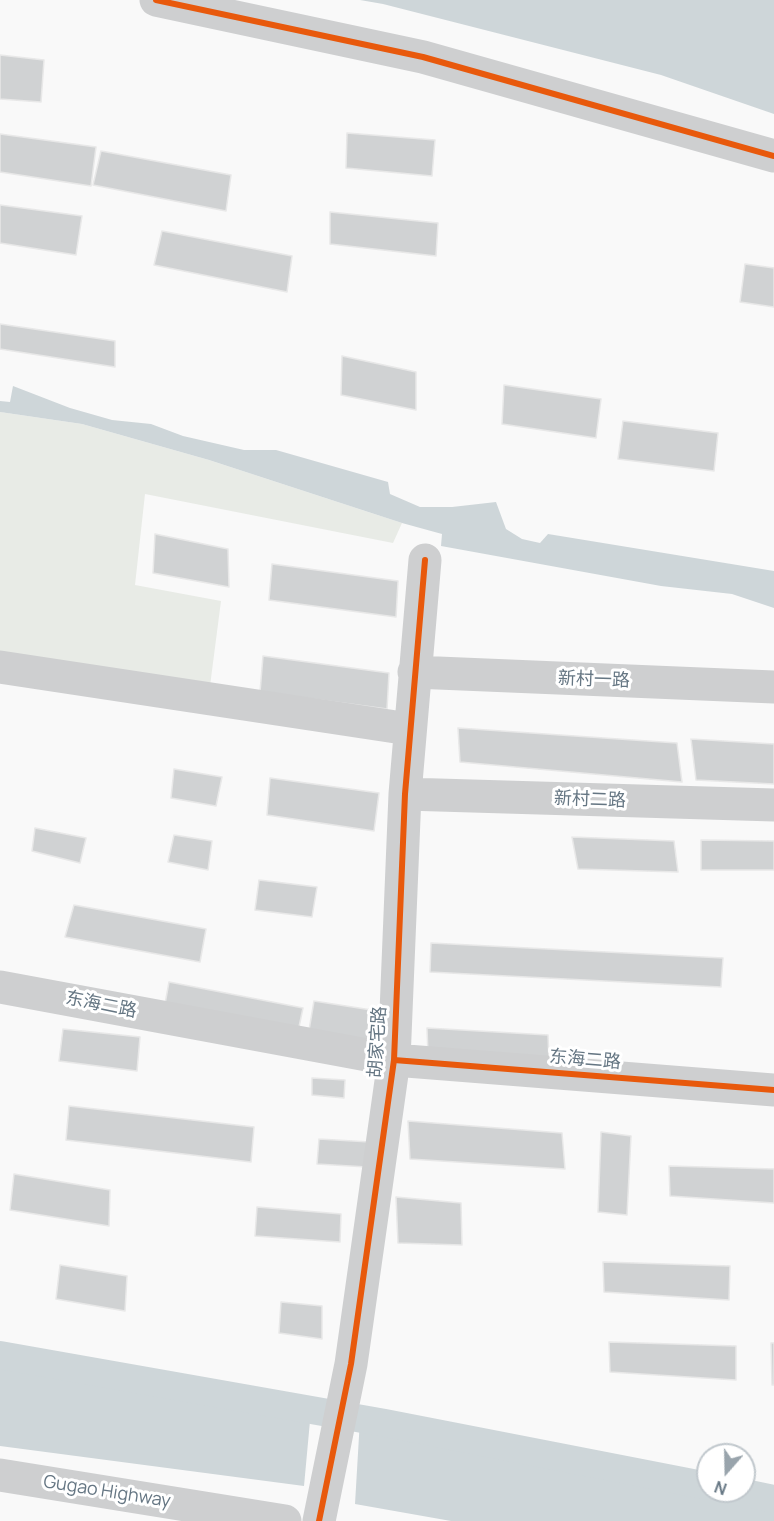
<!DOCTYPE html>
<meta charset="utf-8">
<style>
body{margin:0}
#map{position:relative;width:774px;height:1521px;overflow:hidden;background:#f9f9f9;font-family:Manrope,sans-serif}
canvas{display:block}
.north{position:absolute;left:696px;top:1443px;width:60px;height:60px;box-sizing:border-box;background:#fff;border:2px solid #c1c8cd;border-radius:50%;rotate:200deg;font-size:16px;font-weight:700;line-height:24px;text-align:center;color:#657683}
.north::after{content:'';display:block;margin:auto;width:21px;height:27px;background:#99a4ac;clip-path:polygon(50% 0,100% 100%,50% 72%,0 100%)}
</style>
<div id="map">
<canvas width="774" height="1521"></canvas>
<div class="north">N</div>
</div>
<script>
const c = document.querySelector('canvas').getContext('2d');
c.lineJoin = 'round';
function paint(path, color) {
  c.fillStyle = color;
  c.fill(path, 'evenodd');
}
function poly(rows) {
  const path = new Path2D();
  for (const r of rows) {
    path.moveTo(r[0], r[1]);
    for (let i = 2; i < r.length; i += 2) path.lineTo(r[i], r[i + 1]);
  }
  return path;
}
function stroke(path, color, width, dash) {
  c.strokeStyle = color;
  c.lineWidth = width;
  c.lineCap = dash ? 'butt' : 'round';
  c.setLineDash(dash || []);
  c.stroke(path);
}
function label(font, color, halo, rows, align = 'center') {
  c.font = font + ' Manrope,"Noto Sans SC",sans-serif';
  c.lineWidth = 6;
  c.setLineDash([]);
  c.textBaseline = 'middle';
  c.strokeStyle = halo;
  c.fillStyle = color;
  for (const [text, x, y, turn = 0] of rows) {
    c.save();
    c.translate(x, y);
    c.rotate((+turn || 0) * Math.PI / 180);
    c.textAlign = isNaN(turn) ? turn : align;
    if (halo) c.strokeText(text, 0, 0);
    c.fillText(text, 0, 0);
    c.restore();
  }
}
paint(poly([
 [0,412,82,424,209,460,402,523,393,543,145,494,135,585,221,601,210,686,0,656]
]), '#e8ebe6');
paint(poly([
 [360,0,774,0,774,114,661,75,383,4],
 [13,386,70,408,112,420,151,424,183,436,244,450,276,450,388,482,390,494,420,507,452,507,496,502,506,529,522,539,540,543,548,534,774,571,774,608,732,594,661,586,441,546,442,534,402,523,209,460,82,424,0,412,0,401,10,402],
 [0,1356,311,1410,304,1486,0,1446],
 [360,1419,708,1488,708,1491,724,1491,774,1501,774,1521,451,1521,355,1504]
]), '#ced6d9');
stroke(poly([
 [0,1355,385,1423,708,1486],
 [735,1491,774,1499]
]), '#ced6d9', 28);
const building = poly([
 [0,55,44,60,41,102,0,99,0,55],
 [347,133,435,140,432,176,346,168,347,133],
 [0,134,96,147,91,186,0,172,0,134],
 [101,151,231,175,226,211,93,185,101,151],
 [0,205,82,216,76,255,0,243,0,205],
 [330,212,438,223,436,256,330,244,330,212],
 [162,231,292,256,287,292,154,265,162,231],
 [745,264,774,268,774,307,740,302,745,264],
 [0,324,115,341,115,367,0,349,0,324],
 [342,356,416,372,416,410,341,395,342,356],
 [504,385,601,399,596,438,502,424,504,385],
 [623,421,718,433,714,471,618,459,623,421],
 [155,534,228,549,229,587,153,573,155,534],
 [272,564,398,581,396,617,269,600,272,564],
 [263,656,389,673,387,709,260,692,263,656],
 [458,728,677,743,682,782,460,762,458,728],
 [691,739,774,744,774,784,696,780,691,739],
 [174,769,222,777,216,806,171,798,174,769],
 [270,778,379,793,374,831,267,815,270,778],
 [35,828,86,838,80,863,32,851,35,828],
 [174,835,212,841,208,870,168,862,174,835],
 [572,837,674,841,678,872,578,869,572,837],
 [701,840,774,841,774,870,701,870,701,840],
 [259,880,317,887,312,917,255,910,259,880],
 [74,905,206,929,200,962,65,937,74,905],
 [431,943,723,958,721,987,430,972,431,943],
 [169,982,303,1008,296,1041,163,1015,169,982],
 [314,1001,378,1011,373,1046,308,1036,314,1001],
 [427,1028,548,1035,549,1062,428,1055,427,1028],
 [63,1029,140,1037,137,1071,59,1061,63,1029],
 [312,1078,345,1080,344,1098,312,1095,312,1078],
 [69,1106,254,1127,251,1162,66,1140,69,1106],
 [408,1121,562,1133,565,1169,410,1159,408,1121],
 [601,1132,631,1136,627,1215,598,1212,601,1132],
 [319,1139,370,1142,367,1167,317,1164,319,1139],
 [669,1166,774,1169,774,1203,670,1196,669,1166],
 [14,1174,110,1190,109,1226,10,1210,14,1174],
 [396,1197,461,1203,462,1245,398,1243,396,1197],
 [257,1207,341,1214,340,1242,255,1236,257,1207],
 [603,1262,730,1266,729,1300,604,1292,603,1262],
 [60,1265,127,1276,125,1311,56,1299,60,1265],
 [281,1302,322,1306,322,1339,279,1333,281,1302],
 [609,1342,736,1346,736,1380,610,1372,609,1342],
 [771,1343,774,1343,774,1385,772,1385,771,1343]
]);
paint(building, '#d0d2d3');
stroke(building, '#e8e8e8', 1.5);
stroke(poly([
 [156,0,423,57,774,156],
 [0,667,409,729],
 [414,672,774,687],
 [405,794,774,805],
 [0,987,394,1060,774,1090],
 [0,1475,285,1521],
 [319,1521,351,1364,394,1060,405,794,425,560]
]), '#cecfd0', 33);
stroke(poly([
 [156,0,423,57,774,156],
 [394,1060,774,1090],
 [319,1521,351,1364,394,1060,405,794,425,560]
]), '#e8590c', 6);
label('18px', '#657683', '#fff', [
 ["新村一路",594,680,2],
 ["新村二路",590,800,2],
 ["东海二路",101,1005,11],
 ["胡家宅路",378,1042,-86],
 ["东海二路",585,1060,5],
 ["Gugao Highway",107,1492,9]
]);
</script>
